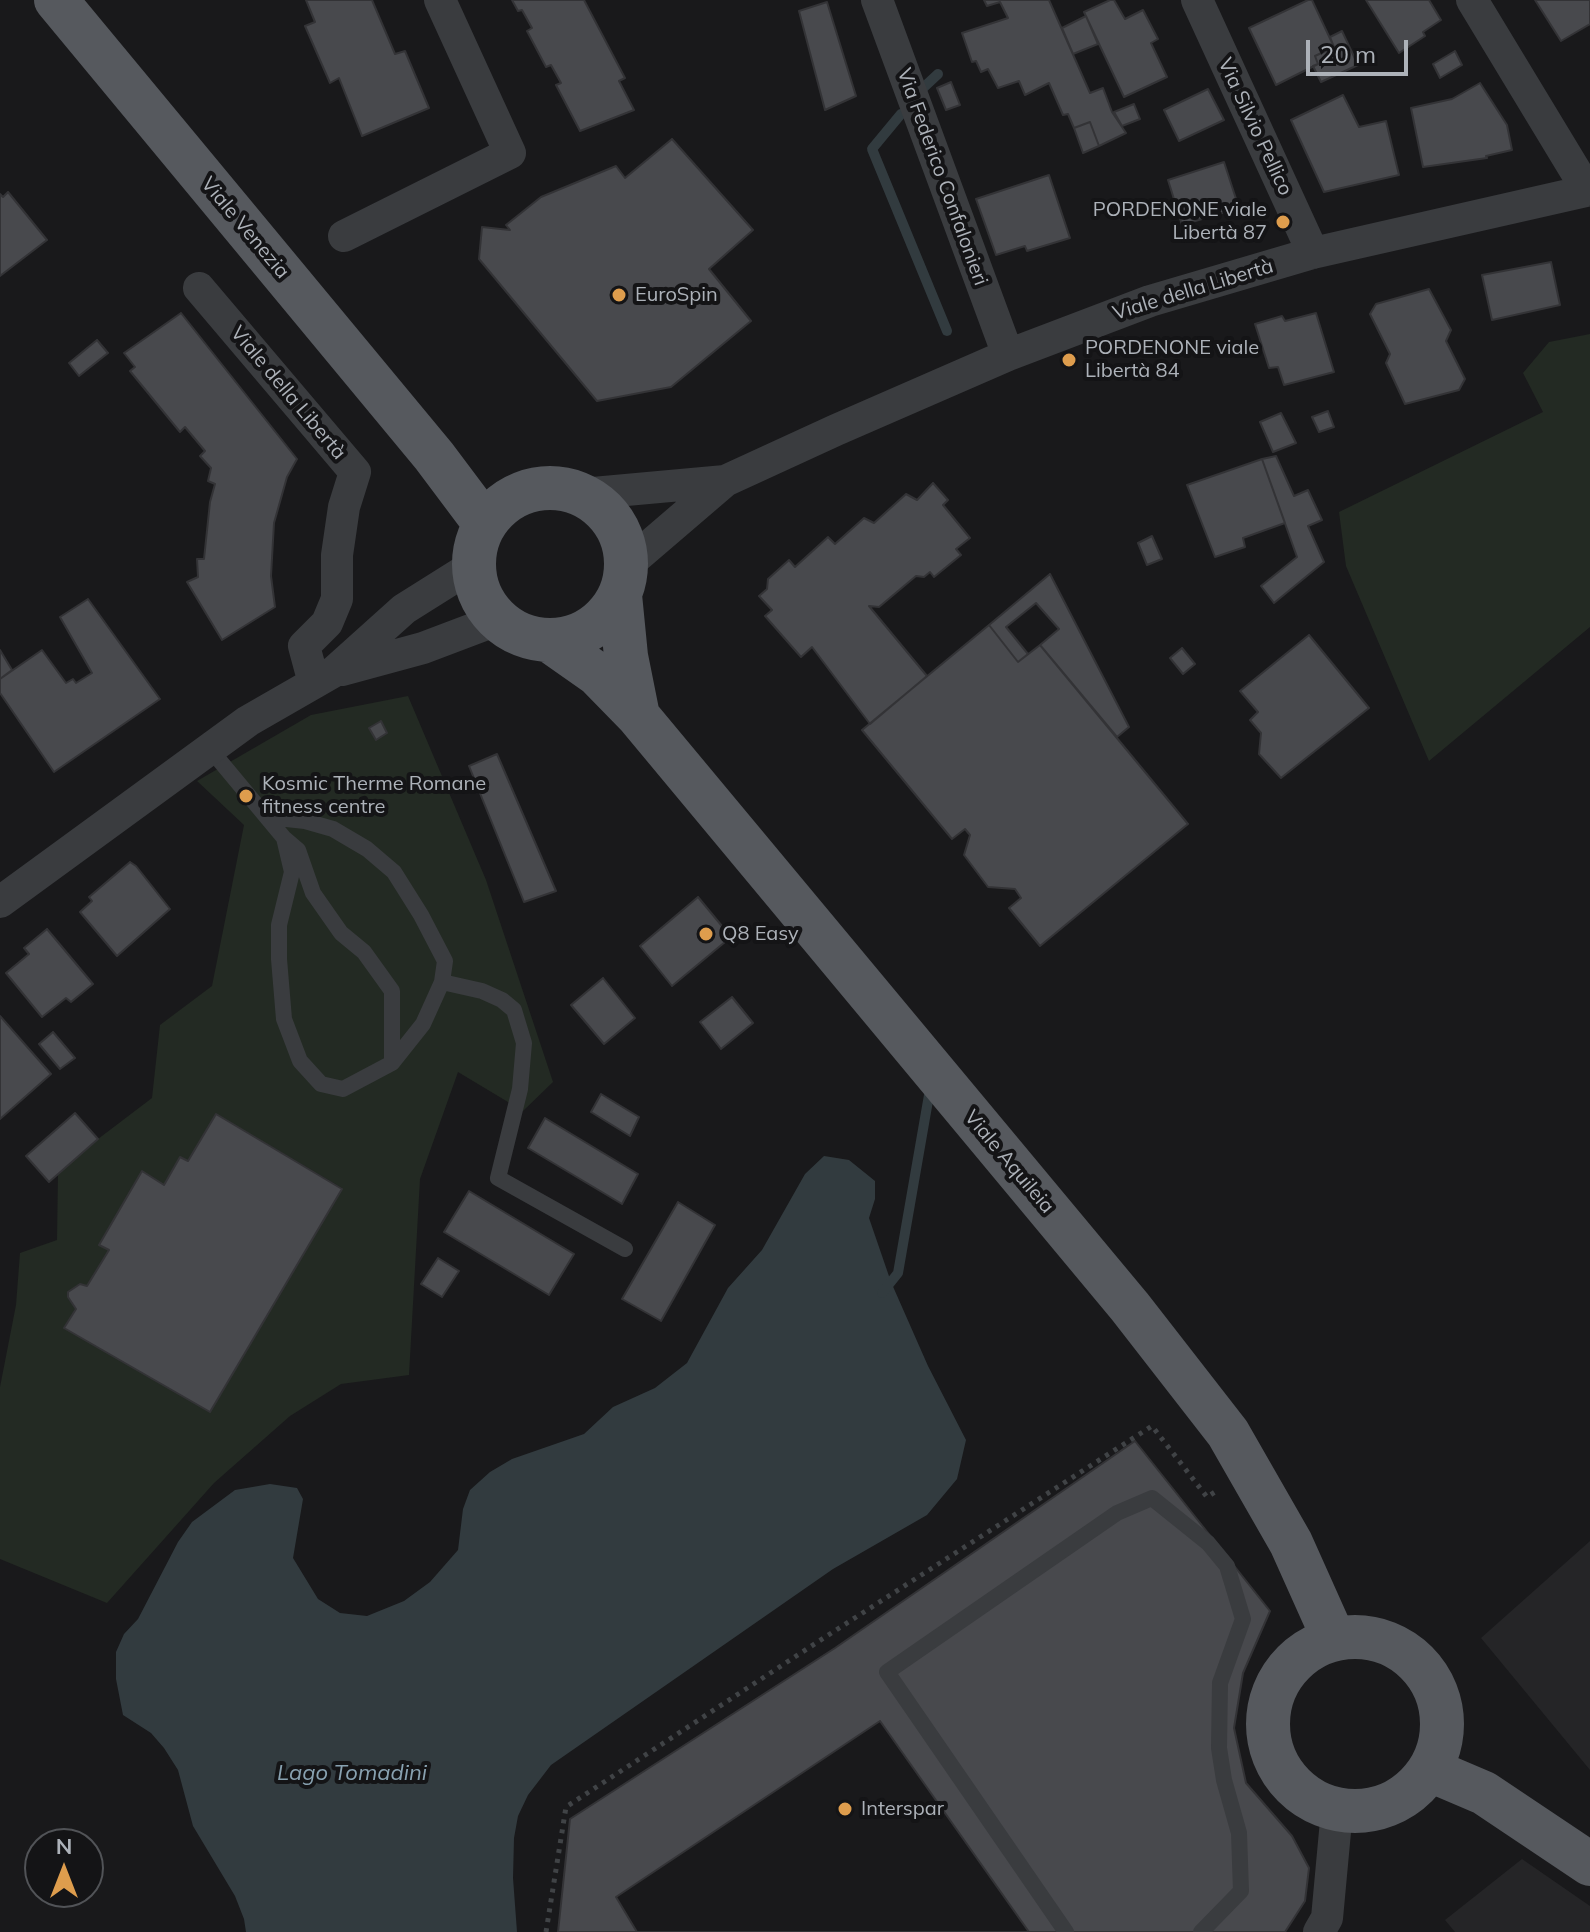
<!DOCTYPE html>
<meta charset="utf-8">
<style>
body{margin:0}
#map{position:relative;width:1590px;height:1932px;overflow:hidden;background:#19191b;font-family:Mulish,sans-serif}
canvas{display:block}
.north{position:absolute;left:24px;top:1828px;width:80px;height:80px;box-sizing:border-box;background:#141416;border:2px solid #515357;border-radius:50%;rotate:0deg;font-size:22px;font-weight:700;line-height:32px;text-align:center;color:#adb2b9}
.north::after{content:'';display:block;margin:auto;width:28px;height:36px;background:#de9d4d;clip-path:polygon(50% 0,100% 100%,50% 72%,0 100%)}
.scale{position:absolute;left:1306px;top:40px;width:102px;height:36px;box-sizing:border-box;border:4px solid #adb2b9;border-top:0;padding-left:10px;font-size:24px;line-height:28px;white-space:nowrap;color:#adb2b9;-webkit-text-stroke:6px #141416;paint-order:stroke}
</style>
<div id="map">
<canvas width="1590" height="1932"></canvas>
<div class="north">N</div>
<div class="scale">20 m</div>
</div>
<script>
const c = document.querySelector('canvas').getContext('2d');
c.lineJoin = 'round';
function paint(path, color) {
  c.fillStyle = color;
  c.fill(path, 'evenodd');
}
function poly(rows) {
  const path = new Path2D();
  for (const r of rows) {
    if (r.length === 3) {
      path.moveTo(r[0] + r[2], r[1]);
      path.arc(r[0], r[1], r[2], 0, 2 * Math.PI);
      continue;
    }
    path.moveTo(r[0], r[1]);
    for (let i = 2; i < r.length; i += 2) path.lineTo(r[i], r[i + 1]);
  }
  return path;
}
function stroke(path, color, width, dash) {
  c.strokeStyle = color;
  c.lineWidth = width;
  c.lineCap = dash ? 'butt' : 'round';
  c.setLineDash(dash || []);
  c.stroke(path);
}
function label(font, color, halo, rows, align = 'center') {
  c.font = font + ' Mulish,sans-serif';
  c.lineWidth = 8;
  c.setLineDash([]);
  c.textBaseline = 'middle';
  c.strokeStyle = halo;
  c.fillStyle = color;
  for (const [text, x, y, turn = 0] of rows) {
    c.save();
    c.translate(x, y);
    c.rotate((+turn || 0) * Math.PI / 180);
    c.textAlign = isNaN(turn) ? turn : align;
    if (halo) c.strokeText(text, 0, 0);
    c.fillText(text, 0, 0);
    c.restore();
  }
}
paint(poly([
 [1590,1541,1590,1770,1481,1638],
 [1522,1859,1590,1906,1590,1932,1455,1932,1445,1920]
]), '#252527');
paint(poly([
 [1590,334,1590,627,1429,761,1346,566,1339,512,1543,412,1523,373,1549,342],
 [408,696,486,880,553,1082,523,1111,458,1072,420,1179,409,1375,341,1384,290,1416,214,1483,107,1603,0,1559,0,1387,16,1305,20,1253,57,1240,58,1174,98,1139,152,1098,160,1025,212,986,244,825,197,781,311,715],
 [216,1114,342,1188,210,1411,65,1328,76,1309,68,1298,68,1292,80,1284,87,1286,109,1250,143,1172,164,1185,180,1157,188,1161]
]), '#232a23');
paint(poly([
 [824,1156,849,1160,875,1181,875,1199,869,1218,891,1282,928,1366,966,1440,957,1479,927,1515,833,1569,551,1765,528,1795,518,1816,514,1838,513,1878,517,1932,246,1932,244,1919,235,1896,193,1826,178,1770,164,1748,151,1733,123,1715,116,1679,116,1652,124,1634,138,1619,178,1542,192,1522,235,1490,270,1484,297,1488,303,1499,293,1558,318,1599,340,1613,367,1616,404,1601,430,1582,458,1550,463,1509,470,1490,490,1472,512,1459,584,1434,613,1407,655,1388,687,1363,728,1288,762,1250,805,1174]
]), '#323b3f');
stroke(poly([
 [923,88,938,74],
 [901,114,872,149,947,331],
 [882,1293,898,1273,929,1095]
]), '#323b3f', 10);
const building = poly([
 [306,0,372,0,395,54,405,51,429,108,362,136,339,78,330,83,305,26,315,22,306,0],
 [512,0,584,0,625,78,619,81,634,110,580,131,556,85,561,83,551,65,546,67,527,31,532,28,522,10,518,11,512,0],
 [984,0,1049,0,1090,93,1103,88,1112,112,1126,133,1099,146,1090,122,1074,128,1068,114,1063,115,1049,83,1025,95,1019,81,998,88,988,69,981,72,976,61,972,62,962,33,1008,18,1000,2,987,6,984,0],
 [1110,0,1114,0,1125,19,1143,10,1158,39,1151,43,1167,77,1124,97,1084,12,1110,0],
 [1308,0,1312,0,1334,47,1315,56,1318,64,1276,85,1249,28,1308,0],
 [1366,0,1429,0,1441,20,1423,32,1425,36,1399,53,1366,0],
 [1535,0,1590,0,1590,24,1561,41,1535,0],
 [827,2,856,96,825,110,799,11,827,2],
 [1086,16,1098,44,1073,54,1062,28,1086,16],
 [1342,31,1358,65,1321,82,1313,66,1318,64,1315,56,1334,47,1330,37,1342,31],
 [1455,51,1462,65,1440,78,1433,64,1455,51],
 [951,82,960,105,946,110,937,88,951,82],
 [1480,83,1507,125,1512,150,1486,156,1487,158,1423,167,1411,108,1452,99,1480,83],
 [1208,89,1224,120,1179,141,1164,110,1208,89],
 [1343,95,1359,127,1386,121,1399,175,1324,192,1291,120,1343,95],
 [1134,104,1140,119,1122,126,1114,112,1134,104],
 [1090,122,1099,146,1083,153,1074,128,1090,122],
 [672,139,753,230,709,269,751,321,671,387,597,401,479,259,482,227,510,230,506,225,541,197,616,166,625,178,672,139],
 [1224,162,1239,208,1182,225,1168,180,1224,162],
 [1049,175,1070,238,1027,251,1025,246,996,255,976,199,1049,175],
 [8,192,47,240,0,276,0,194,3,197,8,192],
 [1551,262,1560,305,1492,320,1482,275,1551,262],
 [1429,289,1451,330,1446,341,1465,379,1459,390,1405,404,1386,363,1390,354,1370,314,1376,304,1429,289],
 [181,313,297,459,287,477,274,523,271,576,275,607,222,640,187,582,198,577,197,559,204,559,210,502,215,484,208,481,211,468,200,456,205,451,185,427,180,432,130,371,135,367,124,353,181,313],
 [1316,313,1334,372,1284,385,1278,367,1269,368,1255,324,1282,316,1285,321,1316,313],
 [97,340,108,353,79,376,69,363,97,340],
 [1328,411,1334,427,1319,432,1312,417,1328,411],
 [1281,413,1296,443,1273,452,1260,422,1281,413],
 [1276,456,1294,496,1308,490,1322,520,1308,526,1324,562,1274,603,1261,586,1297,557,1262,459,1276,456],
 [1262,459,1285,523,1243,538,1245,547,1215,557,1187,485,1262,459],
 [933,483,948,500,943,505,970,538,956,549,961,555,934,577,930,572,924,577,916,576,879,607,869,606,927,676,870,724,812,647,801,657,765,616,772,610,759,596,767,589,768,579,789,560,795,567,828,537,835,544,864,518,874,523,906,494,917,500,933,483],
 [1152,536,1162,559,1147,565,1138,543,1152,536],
 [1050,574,1129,727,1117,737,1040,645,1059,629,1036,603,1006,627,1028,654,1018,662,989,625,1050,574],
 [88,599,160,699,54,772,0,693,0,679,42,650,66,683,73,679,76,683,92,673,60,617,88,599],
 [989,625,1018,662,1040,645,1188,824,1040,946,1009,908,1021,898,1015,889,988,887,964,855,970,835,965,829,952,839,862,730,989,625],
 [1309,635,1369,708,1281,778,1259,754,1261,733,1250,720,1258,712,1240,691,1309,635],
 [1182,648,1195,664,1183,674,1170,658,1182,648],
 [0,650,12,670,0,679,0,650],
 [381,721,387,733,376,740,369,728,381,721],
 [497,754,556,891,524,902,469,766,497,754],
 [130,862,136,866,170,909,117,956,80,912,92,901,89,897,130,862],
 [698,897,731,937,672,986,640,946,698,897],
 [47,929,93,984,71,1002,66,998,42,1017,6,973,29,954,24,948,47,929],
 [603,978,635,1018,604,1044,571,1005,603,978],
 [732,997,753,1023,721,1049,700,1022,732,997],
 [0,1016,51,1074,0,1119,0,1016],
 [53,1032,75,1058,60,1069,39,1044,53,1032],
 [601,1094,639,1117,630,1136,591,1112,601,1094],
 [75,1113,98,1139,49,1182,26,1156,75,1113],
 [216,1114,342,1189,210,1412,64,1328,76,1309,68,1297,68,1292,80,1284,87,1286,109,1250,99,1245,142,1171,164,1185,180,1157,188,1161,216,1114],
 [545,1118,638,1174,622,1204,528,1148,545,1118],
 [469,1191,574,1254,549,1295,444,1232,469,1191],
 [678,1202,715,1225,661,1321,622,1299,678,1202],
 [438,1258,459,1271,442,1297,421,1284,438,1258],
 [1135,1441,1270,1611,1243,1673,1234,1728,1246,1783,1292,1836,1309,1868,1305,1901,1285,1932,558,1932,570,1819,835,1648,1135,1441],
 [880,1721,1029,1932,637,1932,616,1897,880,1721]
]);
paint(building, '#48494d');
stroke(building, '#333336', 2);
stroke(poly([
 [546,1932,566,1807,816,1643,1152,1426,1207,1497,1218,1490]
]), '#404346', 5, [4, 6]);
stroke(poly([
 [210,749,284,838,292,872,279,925,279,959,284,1019,300,1061,321,1084,343,1089,392,1063,392,991,364,952,341,933,313,893,298,850,284,838],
 [268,817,305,821,333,829,367,849,394,872,421,915,445,961,442,982,482,991,502,1000,514,1010,524,1043,520,1089,498,1178,625,1249],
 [392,1063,423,1024,442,982],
 [1066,1932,887,1672,1117,1513,1152,1498,1208,1543,1227,1566,1243,1619,1220,1683,1219,1748,1224,1780,1239,1833,1241,1891,1201,1932]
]), '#3a3c3f', 16);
stroke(poly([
 [877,0,1008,355],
 [1197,0,1313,253],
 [1472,0,1587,190],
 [344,236,510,153,440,0],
 [199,288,355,472,344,507,337,555,337,599,327,623,304,646,314,683],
 [582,494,725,481],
 [627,565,725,481,836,430,1008,355,1150,301,1313,253,1590,190],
 [342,670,423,648,497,620],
 [0,902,248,721,335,671,404,609,474,565],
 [1319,1932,1327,1918,1337,1810]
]), '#3a3c3f', 32);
stroke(poly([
 [56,0,434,456,485,524],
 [550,564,76],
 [620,595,626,656,638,716],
 [550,641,597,674,638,716,1130,1307,1228,1433,1291,1543,1334,1639],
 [1355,1724,87],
 [1430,1770,1484,1793,1590,1864]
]), '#56595e', 44);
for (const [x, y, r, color] of [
 [1283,222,8,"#de9d4d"],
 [619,295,8,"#de9d4d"],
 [1069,360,8,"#de9d4d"],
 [246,796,8,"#de9d4d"],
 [706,934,8,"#de9d4d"],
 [845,1809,8,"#de9d4d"]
]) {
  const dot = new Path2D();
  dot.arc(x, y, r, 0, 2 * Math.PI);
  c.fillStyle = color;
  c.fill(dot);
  stroke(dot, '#141416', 3);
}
label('20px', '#adb2b9', '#141416', [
 ["Via Silvio Pellico",1255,127,65],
 ["Via Federico Confalonieri",942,177,70],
 ["Viale Venezia",245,228,50],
 ["Viale della Libertà",1193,290,-17],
 ["Viale della Libertà",288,393,50],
 ["Viale Aquileia",1009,1162,50]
]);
label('20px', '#adb2b9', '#141416', [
 ["PORDENONE viale",1267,210,"right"],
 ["Libertà 87",1267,233,"right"],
 ["EuroSpin",635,295],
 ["PORDENONE viale",1085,348],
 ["Libertà 84",1085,371],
 ["Kosmic Therme Romane",262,784],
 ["fitness centre",262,807],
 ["Q8 Easy",722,934],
 ["Interspar",861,1809]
], 'left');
label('italic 22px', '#88a1b0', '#141416', [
 ["Lago Tomadini",352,1773]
]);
</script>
